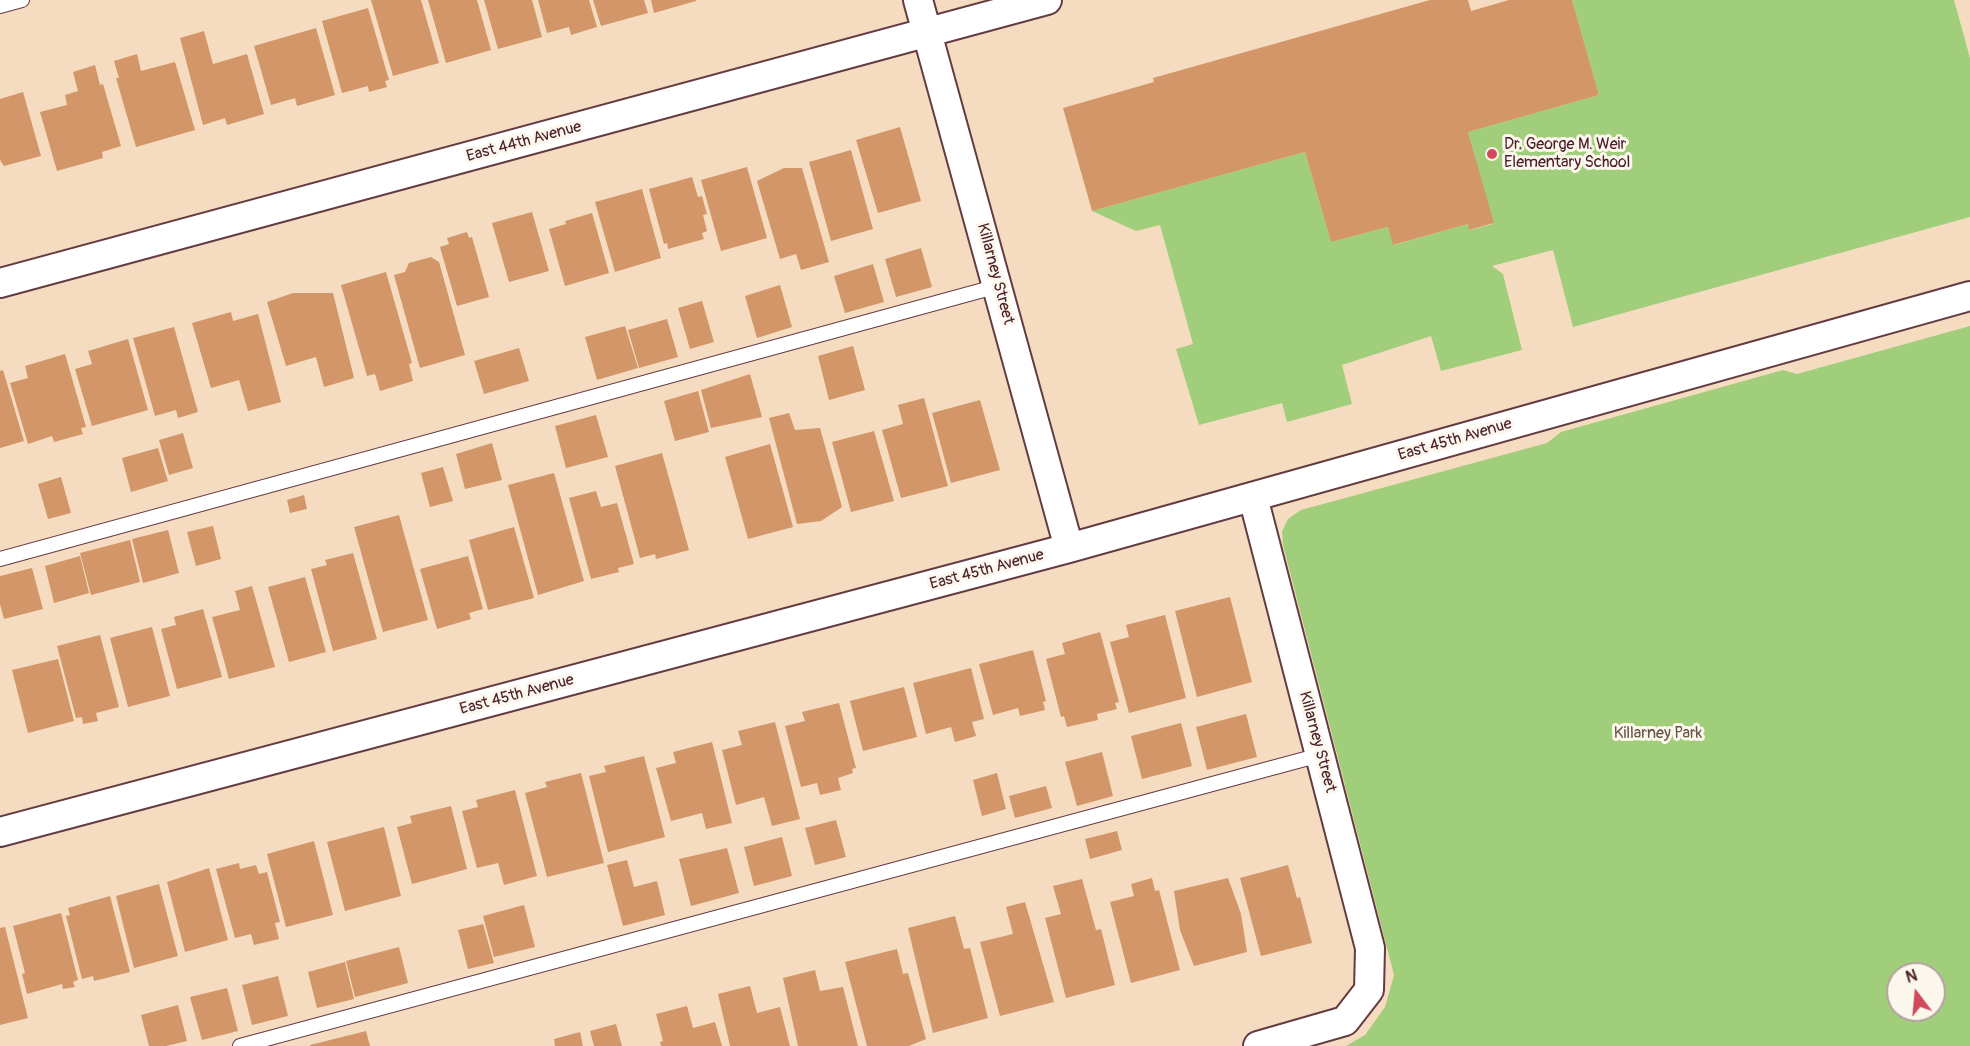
<!DOCTYPE html>
<style>
body{margin:0}
#map{position:relative;width:1970px;height:1046px;overflow:hidden;background:#f5dcc0;font-family:Pangolin,sans-serif}
canvas{display:block}
.north{position:absolute;left:1886px;top:962px;width:60px;height:60px;box-sizing:border-box;background:#fbf7ec;border:2px solid #b4a19f;border-radius:50%;rotate:344deg;font-size:16px;font-weight:700;line-height:24px;text-align:center;color:#4a1f2b}
.north::after{content:'';display:block;margin:auto;width:21px;height:27px;background:#d1495b;clip-path:polygon(50% 0,100% 100%,50% 72%,0 100%)}
</style>
<div id="map">
<canvas width="1970" height="1046"></canvas>
<div class="north">N</div>
</div>
<script>
const c = document.querySelector('canvas').getContext('2d');
c.lineJoin = 'round';
function paint(path, color) {
  c.fillStyle = color;
  c.fill(path, 'evenodd');
}
function poly(rows) {
  const path = new Path2D();
  for (const r of rows) {
    path.moveTo(r[0], r[1]);
    for (let i = 2; i < r.length; i += 2) path.lineTo(r[i], r[i + 1]);
  }
  return path;
}
function stroke(path, color, width, dash) {
  c.strokeStyle = color;
  c.lineWidth = width;
  c.lineCap = dash ? 'butt' : 'round';
  c.setLineDash(dash || []);
  c.stroke(path);
}
function label(font, color, halo, rows, align = 'center') {
  c.font = font + ' Pangolin,sans-serif';
  c.lineWidth = 6;
  c.setLineDash([]);
  c.textBaseline = 'middle';
  c.strokeStyle = halo;
  c.fillStyle = color;
  for (const [text, x, y, turn = 0] of rows) {
    c.save();
    c.translate(x, y);
    c.rotate((+turn || 0) * Math.PI / 180);
    c.textAlign = isNaN(turn) ? turn : align;
    if (halo) c.strokeText(text, 0, 0);
    c.fillText(text, 0, 0);
    c.restore();
  }
}
paint(poly([
 [1572,0,1954,0,1970,58,1970,217,1573,327,1553,250,1492,266,1503,274,1522,350,1441,371,1431,336,1342,365,1352,404,1287,422,1282,403,1199,425,1176,349,1193,344,1160,225,1136,231,1092,211,1305,152,1331,242,1388,227,1394,245,1468,224,1470,230,1493,224,1468,132,1599,95],
 [1970,326,1970,1046,1346,1046,1365,1035,1385,1007,1394,975,1283,545,1282,531,1288,519,1301,510,1547,443,1561,432,1783,370,1797,374],
 [1898,974,1934,974,1934,1010,1898,1010]
]), '#a1ce7b');
paint(poly([
 [371,0,421,0,439,63,393,76],
 [428,0,477,0,491,50,446,63],
 [484,0,532,0,542,37,498,49],
 [538,0,589,0,597,27,571,35,569,27,547,33],
 [593,0,644,0,648,13,601,26],
 [651,0,696,0,696,1,654,13],
 [1430,0,1468,0,1471,11,1509,0,1572,0,1599,95,1468,132,1494,223,1469,230,1468,224,1393,245,1388,227,1331,242,1305,152,1092,211,1063,108,1154,82,1153,78],
 [368,8,389,80,385,81,387,87,369,92,368,86,342,93,322,21],
 [316,28,335,95,297,106,295,98,271,105,254,46],
 [204,31,213,64,247,54,264,114,227,125,225,118,203,125,180,38],
 [137,54,141,71,175,62,195,130,136,147,116,78,119,78,114,61],
 [95,65,100,85,103,84,121,146,102,152,103,158,57,171,40,112,67,105,65,95,78,91,73,72],
 [23,92,41,156,4,166,0,160,0,99],
 [900,127,921,201,878,213,856,140],
 [851,150,873,229,831,241,809,162],
 [747,167,767,238,721,251,701,180],
 [784,168,802,168,829,262,801,270,796,254,780,259,757,181],
 [692,177,698,197,702,196,707,214,703,215,707,231,702,233,704,239,668,249,667,243,664,244,649,189],
 [642,189,661,258,615,272,595,202],
 [532,212,549,271,509,282,492,223],
 [592,213,609,273,565,286,549,229,566,224,565,221],
 [467,232,469,238,472,237,489,297,457,306,440,247,449,244,447,238],
 [921,248,932,287,896,297,885,259],
 [431,257,439,262,465,355,420,368,394,275,405,272,409,263],
 [873,264,884,302,845,313,834,276],
 [386,272,412,363,409,364,413,381,380,391,375,374,367,376,341,285],
 [780,285,792,327,757,338,745,296],
 [293,293,333,293,354,378,324,387,316,357,286,366,267,302],
 [702,301,714,342,690,349,678,308],
 [231,312,233,321,258,314,281,402,248,411,239,380,211,388,192,323],
 [667,319,678,357,639,368,628,330],
 [625,326,638,368,597,380,585,337],
 [174,327,198,412,178,418,176,410,155,416,133,338],
 [128,339,148,410,92,426,75,369,92,364,88,351],
 [853,346,865,390,829,400,818,356],
 [519,348,529,381,484,394,474,361],
 [65,354,86,427,81,428,83,434,54,442,52,436,28,444,10,383,28,378,25,366],
 [3,370,24,441,0,448,0,371],
 [750,374,762,417,711,428,701,390],
 [698,391,709,432,675,441,664,401],
 [924,398,948,486,901,498,882,430,903,424,898,405],
 [980,400,1000,470,951,483,932,413],
 [789,413,795,430,820,428,842,507,821,521,797,524,769,418],
 [596,415,608,457,566,468,555,426],
 [874,431,894,501,851,512,832,442],
 [183,433,193,468,169,475,159,440],
 [492,443,502,480,465,489,456,454],
 [770,444,793,527,748,539,725,457],
 [158,448,168,481,131,492,122,458],
 [662,453,689,550,656,559,655,554,640,558,615,466],
 [443,467,453,501,430,507,421,473],
 [554,473,584,581,538,595,508,485],
 [61,477,71,513,48,519,38,484],
 [596,491,601,507,617,503,634,564,618,568,619,572,591,579,569,498],
 [304,495,307,509,290,513,287,500],
 [399,515,428,620,383,632,354,527],
 [213,526,221,559,196,566,187,532],
 [514,527,534,598,488,610,469,540],
 [168,530,179,573,143,583,132,539],
 [130,540,140,582,91,595,80,553],
 [353,553,377,639,333,651,311,569,327,565,325,560],
 [80,556,89,593,54,603,45,566],
 [468,556,483,609,469,613,471,619,437,629,420,569],
 [32,568,43,609,4,619,0,604,0,576],
 [305,577,326,652,289,662,268,587],
 [252,586,275,667,229,679,212,617,240,610,235,591],
 [1230,597,1252,682,1197,697,1175,611],
 [203,609,222,677,177,689,161,629,176,625,174,617],
 [1165,615,1186,698,1129,713,1110,642,1129,637,1126,625],
 [152,627,170,696,128,707,110,638],
 [1100,632,1119,702,1115,703,1117,709,1097,714,1098,720,1067,727,1064,716,1061,717,1046,659,1065,654,1062,643],
 [100,635,119,707,96,713,98,721,83,724,82,717,76,718,57,646],
 [1033,650,1046,701,1043,702,1045,710,1020,716,1018,708,993,715,979,664],
 [58,659,74,721,28,733,12,670],
 [971,668,984,719,972,722,976,736,955,742,951,727,926,734,913,683],
 [904,687,917,737,863,751,850,701],
 [839,703,856,768,852,769,853,773,838,778,841,790,820,795,817,783,801,787,785,726,805,721,802,712],
 [1246,714,1257,757,1207,770,1196,727],
 [775,722,800,819,772,826,764,797,736,805,722,750,742,745,738,731],
 [1181,723,1192,766,1142,779,1131,736],
 [712,742,732,823,706,829,702,813,671,821,656,768,676,763,673,752],
 [1102,752,1113,796,1077,806,1065,762],
 [644,756,665,837,608,852,589,776,606,772,604,766],
 [581,773,604,863,547,877,525,793,547,787,545,782],
 [997,773,1006,809,982,816,973,780],
 [1046,786,1052,808,1015,818,1009,796],
 [515,790,537,876,504,885,498,863,477,868,462,811,478,807,476,800],
 [451,806,467,869,412,884,397,827,412,823,410,816],
 [836,820,846,857,815,865,805,828],
 [384,827,401,896,345,911,327,842],
 [1117,831,1122,850,1090,859,1085,839],
 [782,837,792,876,754,886,744,847],
 [314,841,333,915,286,927,267,854],
 [727,848,739,893,691,906,679,859],
 [627,860,634,887,657,881,665,915,623,926,607,865],
 [239,863,240,869,256,865,259,874,267,872,280,922,275,923,279,939,254,945,251,934,235,938,216,869],
 [1288,865,1297,898,1300,897,1312,943,1261,956,1240,878],
 [209,868,228,940,185,952,167,882],
 [1152,878,1155,891,1159,890,1180,970,1131,983,1110,902,1134,896,1131,884],
 [1228,878,1241,914,1247,952,1194,966,1180,930,1174,891],
 [1082,879,1096,930,1101,929,1115,985,1066,998,1045,918,1061,914,1053,886],
 [159,884,178,956,134,968,116,896],
 [110,896,130,972,94,981,93,976,82,979,66,916,70,915,68,908],
 [1025,902,1054,1002,1000,1016,980,942,1013,934,1006,907],
 [524,905,535,947,494,957,483,916],
 [61,913,78,980,73,982,75,987,63,989,62,984,27,994,22,974,25,973,13,926],
 [955,916,964,949,970,948,988,1018,933,1033,908,928],
 [483,924,494,963,468,969,458,930],
 [5,927,28,1018,0,1025,0,928],
 [399,947,408,983,355,997,346,961],
 [897,949,903,974,908,973,926,1039,909,1046,867,1046,845,962],
 [345,962,354,999,317,1008,308,972],
 [815,970,820,991,843,987,858,1046,798,1046,783,978],
 [278,976,288,1016,252,1025,242,985],
 [750,986,757,1013,780,1007,790,1046,730,1046,718,994],
 [227,988,238,1031,202,1040,190,997],
 [178,1005,187,1041,166,1046,149,1046,141,1015],
 [687,1006,693,1028,715,1022,722,1046,661,1046,660,1042,663,1041,656,1014],
 [616,1024,622,1046,594,1046,590,1031],
 [366,1031,370,1046,310,1046,310,1045],
 [580,1032,583,1046,555,1046,554,1039]
]), '#d29668');
const lane = poly([
 [0,6,22,0],
 [0,559,998,286],
 [240,1046,1320,755]
]);
const street = poly([
 [918,0,1069,548],
 [0,283,1047,0],
 [1253,497,1370,948,1369,990,1345,1021,1258,1046],
 [0,832,1069,548,1970,296]
]);
stroke(lane, '#643b41', 16);
stroke(street, '#643b41', 32);
stroke(lane, '#fff', 14);
stroke(street, '#fff', 28);
for (const [x, y, r, color] of [
 [1492,154,6,"#d1495b"]
]) {
  const dot = new Path2D();
  dot.arc(x, y, r, 0, 2 * Math.PI);
  c.fillStyle = color;
  c.fill(dot);
  stroke(dot, '#fbf7ec', 2);
}
label('16px', '#4a1f2b', '#fbf7ec', [
 ["East 44th Avenue",524,142,-15],
 ["Killarney Street",995,274,75],
 ["East 45th Avenue",1455,440,-16],
 ["East 45th Avenue",987,570,-15],
 ["East 45th Avenue",517,695,-15],
 ["Killarney Street",1317,742,75]
]);
label('16px', '#4a1f2b', '#fbf7ec', [
 ["Dr. George M. Weir",1504,145],
 ["Elementary School",1504,163]
], 'left');
label('16px', '#645443', '#fbf7ec', [
 ["Killarney Park",1658,734]
]);
</script>
